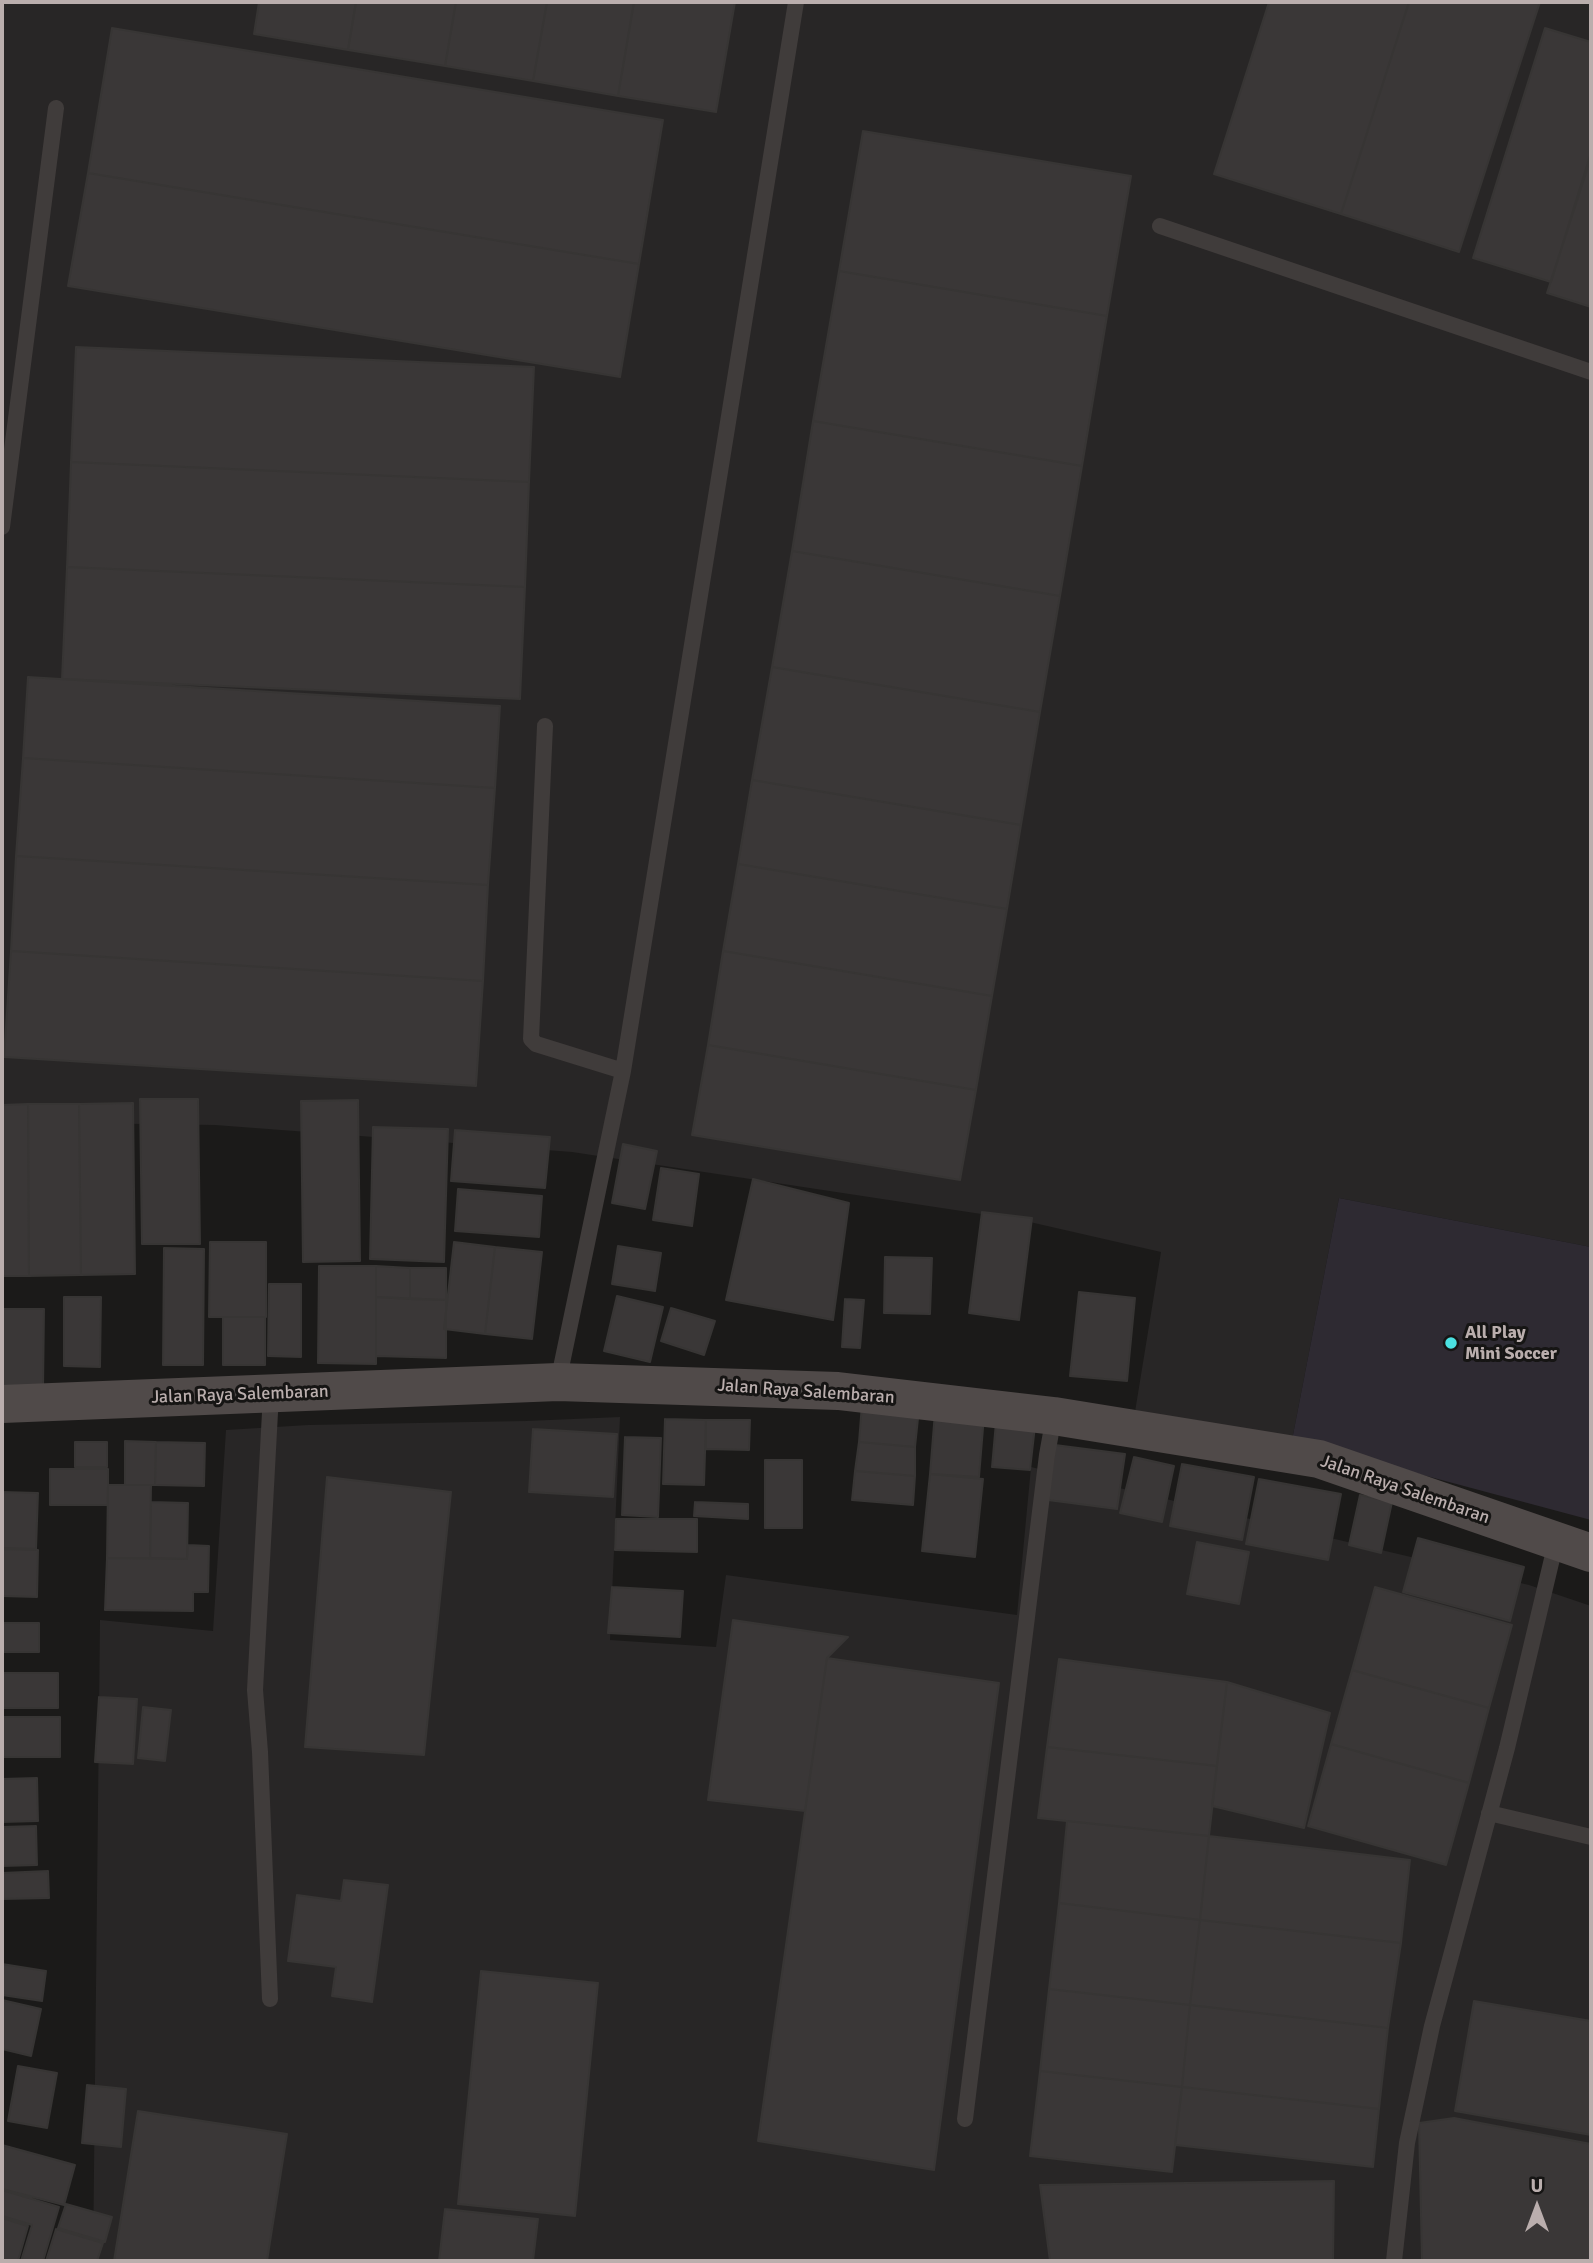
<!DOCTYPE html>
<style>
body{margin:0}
#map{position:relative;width:1593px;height:2263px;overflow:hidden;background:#1b1a19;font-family:Signika,sans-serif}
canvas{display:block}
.frame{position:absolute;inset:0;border:4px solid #baaead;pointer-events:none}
.north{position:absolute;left:1502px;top:2172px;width:70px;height:70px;-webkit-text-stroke:5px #161514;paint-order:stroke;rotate:0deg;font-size:19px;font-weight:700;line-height:28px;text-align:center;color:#baaead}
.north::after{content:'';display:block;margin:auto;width:24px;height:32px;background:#baaead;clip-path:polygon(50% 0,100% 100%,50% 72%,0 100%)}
</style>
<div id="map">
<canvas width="1593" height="2263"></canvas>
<div class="frame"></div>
<div class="north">U</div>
</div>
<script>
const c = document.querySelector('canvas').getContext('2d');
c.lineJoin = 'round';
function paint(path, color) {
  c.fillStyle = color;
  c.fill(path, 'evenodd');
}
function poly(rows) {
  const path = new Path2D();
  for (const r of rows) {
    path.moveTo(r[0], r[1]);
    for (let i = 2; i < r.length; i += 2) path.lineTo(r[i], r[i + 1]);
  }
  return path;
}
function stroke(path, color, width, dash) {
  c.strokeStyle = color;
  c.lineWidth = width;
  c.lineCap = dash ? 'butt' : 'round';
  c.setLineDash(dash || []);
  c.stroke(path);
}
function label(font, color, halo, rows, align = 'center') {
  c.font = font + ' Signika,sans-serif';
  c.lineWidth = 6;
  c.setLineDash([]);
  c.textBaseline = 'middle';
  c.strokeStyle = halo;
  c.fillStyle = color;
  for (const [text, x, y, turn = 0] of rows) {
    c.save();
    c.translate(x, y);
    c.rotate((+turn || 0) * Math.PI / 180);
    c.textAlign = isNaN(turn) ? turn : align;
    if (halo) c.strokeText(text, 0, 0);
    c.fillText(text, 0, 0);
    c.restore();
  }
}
paint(poly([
 [2,2,1591,2,1591,1247,1339,1198,1292,1440,1134,1418,1161,1252,1021,1220,572,1152,215,1125,2,1122],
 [620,1417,610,1640,716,1647,726,1575,1017,1615,1031,1467,1529,1585,1591,1606,1591,2261,93,2261,100,1620,213,1631,226,1430,308,1425,526,1421]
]), '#282626');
paint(poly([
 [1339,1198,1591,1247,1591,1520,1292,1440]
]), '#2e2a32');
const building = poly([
 [259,2,356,2,348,50,254,34,259,2],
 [356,2,456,2,445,66,348,50,356,2],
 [456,2,547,2,533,81,445,66,456,2],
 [547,2,634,2,618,96,533,81,547,2],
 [634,2,735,2,716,112,618,96,634,2],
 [1269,2,1409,2,1341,214,1214,174,1269,2],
 [1409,2,1540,2,1459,252,1341,214,1409,2],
 [112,28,663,120,639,264,88,173,112,28],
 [1545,28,1591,42,1591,153,1551,282,1473,258,1545,28],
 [863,131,1131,176,1107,316,839,271,863,131],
 [1591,157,1591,307,1547,293,1591,157],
 [88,173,639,264,620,377,68,286,88,173],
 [839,271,1107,316,1082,466,813,421,839,271],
 [76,347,534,367,529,482,71,462,76,347],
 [813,421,1082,466,1060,596,792,551,813,421],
 [71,462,529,482,525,587,67,567,71,462],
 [792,551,1060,596,1040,712,772,667,792,551],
 [67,567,525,587,520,699,62,679,67,567],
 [772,667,1040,712,1021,825,752,780,772,667],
 [28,677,500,706,495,788,23,758,28,677],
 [23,758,495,788,488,885,16,856,23,758],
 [752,780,1021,825,1007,909,738,864,752,780],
 [16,856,488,885,483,981,11,951,16,856],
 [738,864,1007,909,992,996,723,951,738,864],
 [11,951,483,981,476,1086,4,1057,11,951],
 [723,951,992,996,976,1090,708,1045,723,951],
 [708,1045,976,1090,960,1180,692,1135,708,1045],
 [140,1099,198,1099,200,1244,142,1244,140,1099],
 [358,1100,360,1261,303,1262,301,1101,358,1100],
 [133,1103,135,1274,81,1275,79,1104,133,1103],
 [28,1104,79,1104,81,1275,29,1276,28,1104],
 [28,1104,29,1276,2,1276,2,1105,28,1104],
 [373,1127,448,1129,444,1262,370,1259,373,1127],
 [455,1130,550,1137,545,1188,451,1181,455,1130],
 [623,1144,657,1151,645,1209,612,1203,623,1144],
 [661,1168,699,1174,692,1226,653,1220,661,1168],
 [753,1179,849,1203,833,1320,726,1300,753,1179],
 [458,1189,542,1196,539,1237,455,1231,458,1189],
 [982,1212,1032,1218,1019,1320,969,1313,982,1212],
 [210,1242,266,1242,266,1317,209,1317,210,1242],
 [454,1242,495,1247,485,1334,444,1329,454,1242],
 [618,1246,661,1253,655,1291,612,1284,618,1246],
 [495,1247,542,1252,532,1339,485,1334,495,1247],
 [164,1248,204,1249,203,1365,163,1365,164,1248],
 [885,1257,932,1258,930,1314,884,1313,885,1257],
 [319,1266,376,1266,376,1364,318,1363,319,1266],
 [376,1266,410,1268,410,1299,376,1297,376,1266],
 [410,1268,446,1268,446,1300,410,1299,410,1268],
 [269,1284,301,1284,301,1357,268,1356,269,1284],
 [1079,1292,1135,1298,1127,1381,1070,1376,1079,1292],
 [617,1296,663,1307,650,1362,604,1351,617,1296],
 [64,1297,101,1297,100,1367,64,1366,64,1297],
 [376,1297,446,1300,446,1358,376,1356,376,1297],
 [845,1299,864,1300,860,1348,842,1347,845,1299],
 [671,1308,715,1321,704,1355,661,1341,671,1308],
 [2,1309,44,1309,43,1389,2,1389,2,1309],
 [223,1317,265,1317,265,1365,223,1365,223,1317],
 [862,1404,919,1409,915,1447,859,1442,862,1404],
 [935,1412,984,1416,979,1477,930,1474,935,1412],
 [665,1419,706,1420,704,1485,663,1484,665,1419],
 [706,1420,750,1420,749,1450,706,1449,706,1420],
 [996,1422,1035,1426,1030,1470,992,1467,996,1422],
 [533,1429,617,1434,613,1497,529,1492,533,1429],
 [625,1437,661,1438,658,1517,622,1515,625,1437],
 [125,1441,156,1442,155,1485,125,1485,125,1441],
 [75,1442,107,1442,107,1467,75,1467,75,1442],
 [156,1442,205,1443,204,1486,155,1485,156,1442],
 [859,1442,915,1447,915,1476,855,1471,859,1442],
 [1055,1445,1125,1454,1117,1509,1048,1500,1055,1445],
 [1134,1457,1174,1466,1162,1522,1120,1513,1134,1457],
 [765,1460,802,1460,802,1528,765,1528,765,1460],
 [1182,1464,1254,1477,1242,1540,1170,1526,1182,1464],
 [50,1469,108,1469,108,1505,50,1505,50,1469],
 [855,1471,915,1476,913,1505,852,1500,855,1471],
 [930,1474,983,1479,975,1557,922,1551,930,1474],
 [327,1477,451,1492,424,1755,305,1747,327,1477],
 [1259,1479,1341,1494,1328,1560,1246,1544,1259,1479],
 [108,1485,151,1485,150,1558,107,1558,108,1485],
 [2,1492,38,1493,36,1549,2,1548,2,1492],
 [1360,1495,1392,1502,1381,1553,1349,1545,1360,1495],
 [151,1502,188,1503,187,1559,150,1558,151,1502],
 [695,1502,748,1504,748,1519,694,1516,695,1502],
 [616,1519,697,1519,697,1552,615,1550,616,1519],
 [1418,1538,1524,1567,1510,1621,1403,1592,1418,1538],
 [1197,1542,1249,1552,1239,1604,1187,1594,1197,1542],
 [188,1545,209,1546,208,1592,193,1592,193,1611,105,1610,107,1558,187,1559,188,1545],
 [2,1549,38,1550,37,1597,2,1596,2,1549],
 [612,1587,683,1591,680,1637,608,1633,612,1587],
 [1375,1587,1512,1625,1489,1708,1352,1670,1375,1587],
 [733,1620,848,1637,827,1658,805,1811,708,1800,733,1620],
 [2,1623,39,1623,39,1652,2,1652,2,1623],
 [827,1658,999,1683,934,2170,758,2141,827,1658],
 [1059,1659,1227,1682,1217,1766,1047,1747,1059,1659],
 [1352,1670,1489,1708,1469,1783,1331,1744,1352,1670],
 [2,1673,58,1673,58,1708,2,1708,2,1673],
 [1227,1682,1330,1713,1304,1828,1212,1806,1227,1682],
 [99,1697,137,1699,133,1764,95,1762,99,1697],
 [143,1707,171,1710,165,1761,138,1758,143,1707],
 [2,1717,60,1717,60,1757,2,1757,2,1717],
 [1331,1744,1469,1783,1446,1865,1308,1826,1331,1744],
 [1047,1747,1217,1766,1209,1836,1038,1818,1047,1747],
 [37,1778,38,1821,2,1822,2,1779,37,1778],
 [1067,1821,1209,1836,1200,1920,1059,1903,1067,1821],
 [36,1826,37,1865,2,1866,2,1827,36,1826],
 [1209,1836,1410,1860,1401,1943,1200,1920,1209,1836],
 [48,1871,49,1898,2,1899,2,1873,48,1871],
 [344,1880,388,1885,372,2002,332,1996,336,1967,288,1961,297,1895,341,1901,344,1880],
 [1059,1903,1200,1920,1190,2005,1049,1989,1059,1903],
 [1200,1920,1401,1943,1388,2028,1190,2005,1200,1920],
 [2,1964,46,1971,42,2001,2,1995,2,1964],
 [481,1971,598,1983,575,2216,458,2204,481,1971],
 [1049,1989,1190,2005,1182,2087,1040,2071,1049,1989],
 [2,2000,41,2009,31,2056,2,2049,2,2000],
 [1474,2001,1591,2021,1591,2135,1455,2111,1474,2001],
 [1190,2005,1388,2028,1379,2109,1182,2087,1190,2005],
 [18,2066,57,2073,47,2128,8,2121,18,2066],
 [1040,2071,1182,2087,1172,2172,1030,2156,1040,2071],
 [87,2085,126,2089,121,2147,82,2143,87,2085],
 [1182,2087,1379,2109,1373,2167,1175,2145,1182,2087],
 [138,2111,287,2134,267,2261,114,2261,138,2111],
 [1454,2118,1591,2144,1591,2261,1422,2261,1419,2123,1454,2118],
 [2,2145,75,2165,64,2205,2,2189,2,2145],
 [1334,2181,1333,2261,1050,2261,1040,2185,1334,2181],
 [2,2190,59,2207,43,2261,21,2261,32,2225,2,2216,2,2190],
 [66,2204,112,2217,105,2242,58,2228,66,2204],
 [445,2209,538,2219,533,2261,439,2261,445,2209],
 [2,2218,28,2226,18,2261,2,2261,2,2218],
 [56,2229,103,2243,97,2261,46,2261,56,2229]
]);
paint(building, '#3a3737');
stroke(building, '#373534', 2);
stroke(poly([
 [1160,226,1591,372],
 [2,527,56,108],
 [545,726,531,1039,536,1044,623,1071],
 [558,1382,623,1071,796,2],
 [1489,1813,1591,1837],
 [270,1999,260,1752,255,1690,271,1394],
 [965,2119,1047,1455,1054,1416],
 [1394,2261,1407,2143,1432,2026,1507,1748,1556,1542]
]), '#403c3b', 16);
stroke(poly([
 [2,1404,558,1382,838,1391,1054,1416,1319,1459,1591,1553]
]), '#504a49', 38);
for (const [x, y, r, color] of [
 [1451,1343,7,"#4be1e1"]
]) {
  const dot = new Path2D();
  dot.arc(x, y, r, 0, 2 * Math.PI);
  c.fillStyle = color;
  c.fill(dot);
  stroke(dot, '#161514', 2.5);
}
label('bold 18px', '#baaead', '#161514', [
 ["All Play",1465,1333],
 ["Mini Soccer",1465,1354]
], 'left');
label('18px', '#baaead', '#161514', [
 ["Jalan Raya Salembaran",806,1392,4],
 ["Jalan Raya Salembaran",240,1395,-2],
 ["Jalan Raya Salembaran",1405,1490,19]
]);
</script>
